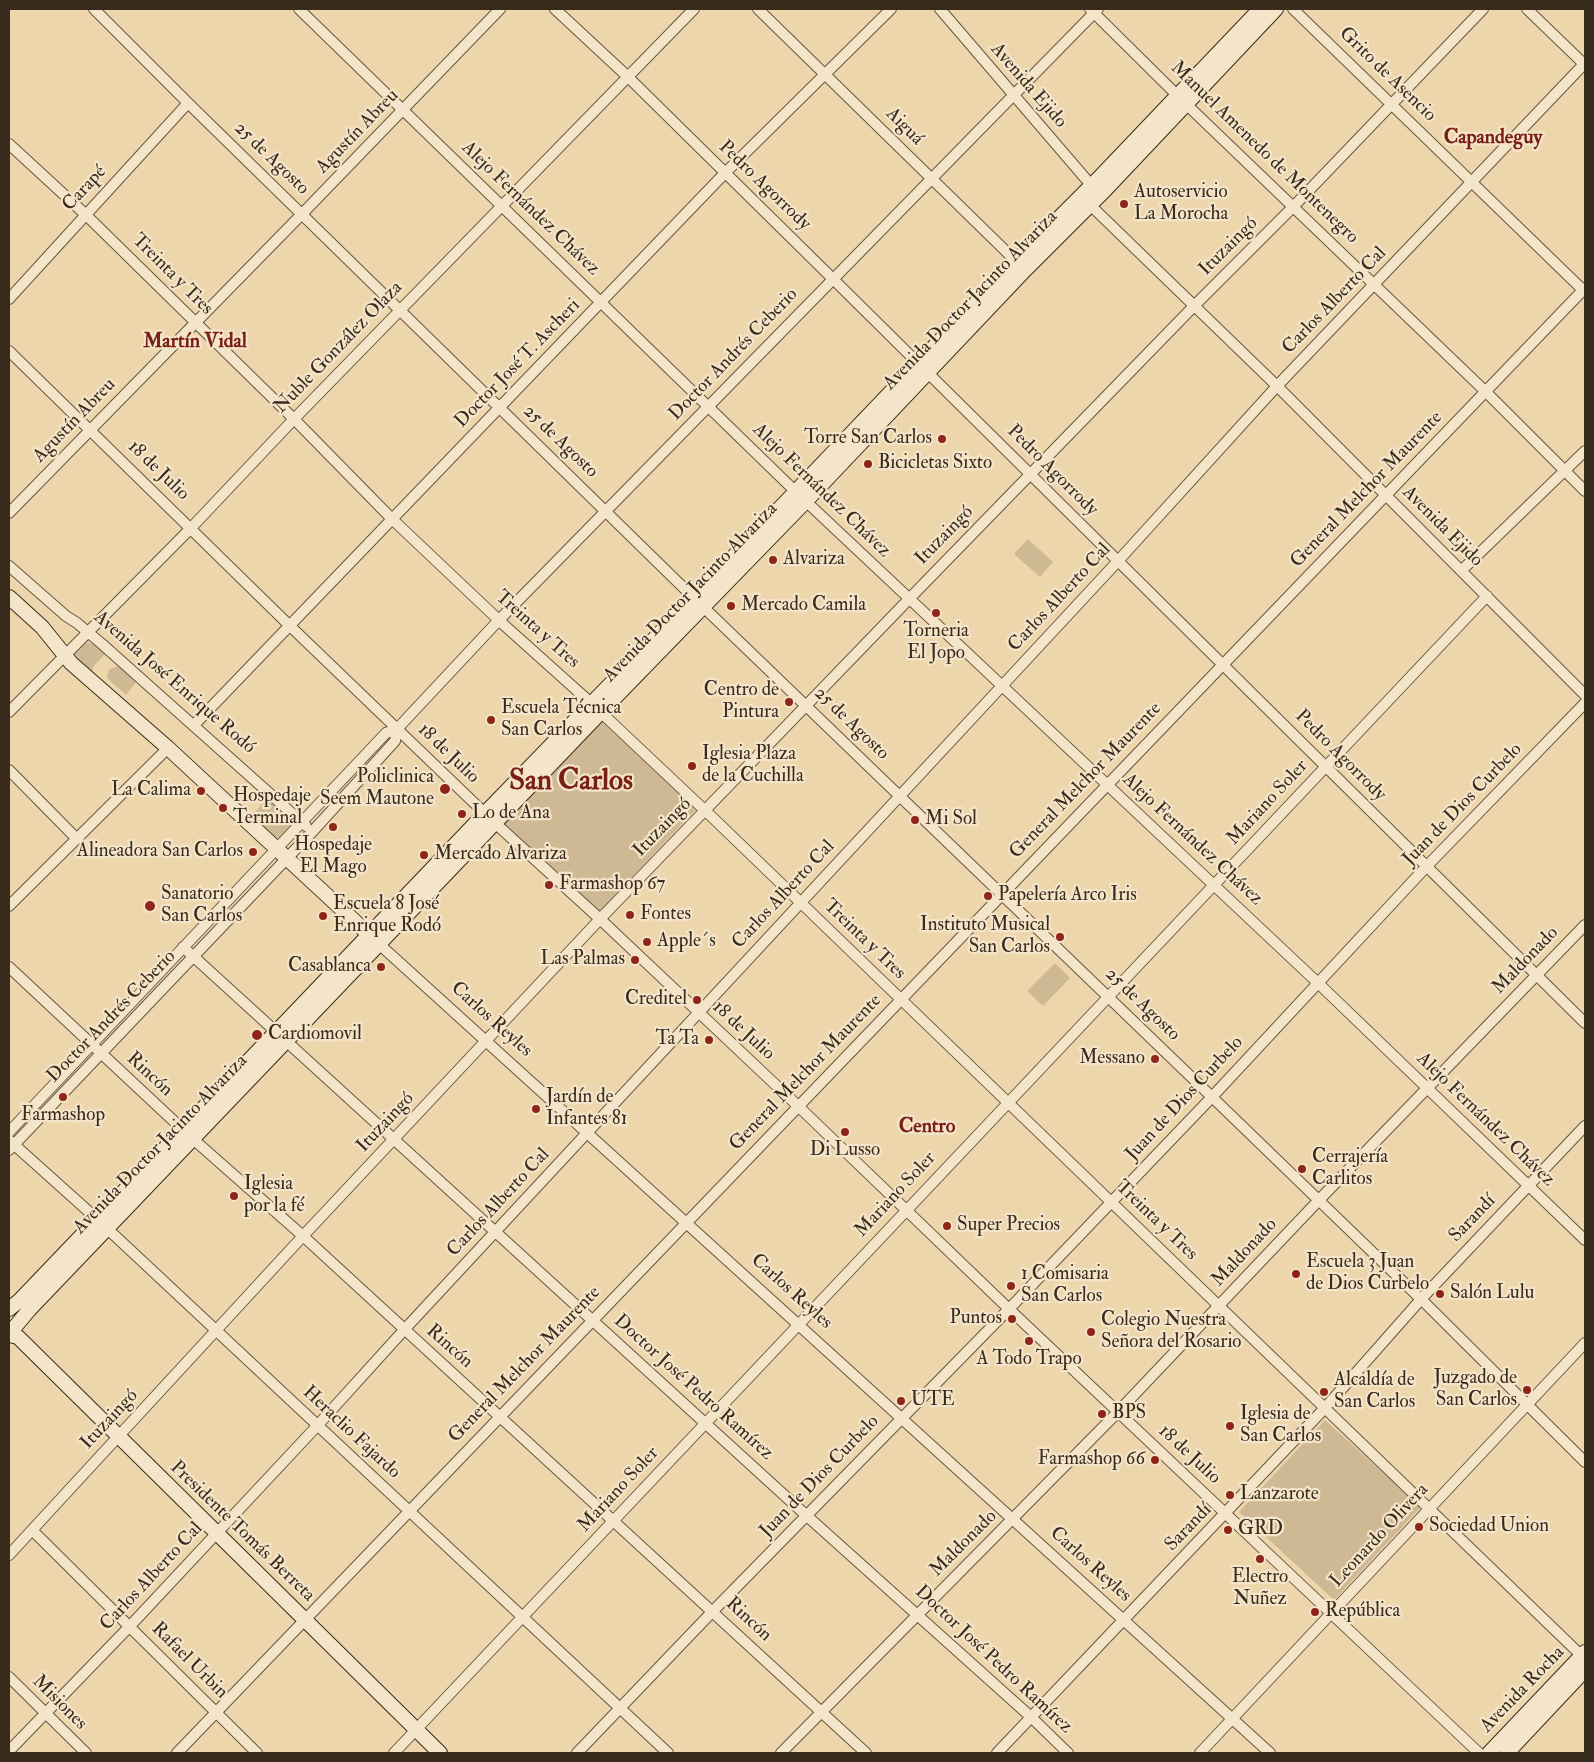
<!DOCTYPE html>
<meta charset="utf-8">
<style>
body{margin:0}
#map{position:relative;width:1594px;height:1762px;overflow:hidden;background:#eed6ac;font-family:"IM FELL Double Pica",serif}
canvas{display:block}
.frame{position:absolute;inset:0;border:10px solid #382b1c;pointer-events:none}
</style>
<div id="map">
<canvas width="1594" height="1762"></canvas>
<div class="frame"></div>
</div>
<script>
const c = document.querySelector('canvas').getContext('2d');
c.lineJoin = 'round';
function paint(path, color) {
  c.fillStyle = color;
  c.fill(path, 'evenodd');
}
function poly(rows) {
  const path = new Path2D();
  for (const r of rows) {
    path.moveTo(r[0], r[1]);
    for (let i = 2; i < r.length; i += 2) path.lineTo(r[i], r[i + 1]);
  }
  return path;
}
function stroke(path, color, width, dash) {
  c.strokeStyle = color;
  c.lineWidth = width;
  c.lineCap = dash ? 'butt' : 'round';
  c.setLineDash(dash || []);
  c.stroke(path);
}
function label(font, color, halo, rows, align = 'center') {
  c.font = font + ' "IM FELL Double Pica",serif';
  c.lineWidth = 4.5;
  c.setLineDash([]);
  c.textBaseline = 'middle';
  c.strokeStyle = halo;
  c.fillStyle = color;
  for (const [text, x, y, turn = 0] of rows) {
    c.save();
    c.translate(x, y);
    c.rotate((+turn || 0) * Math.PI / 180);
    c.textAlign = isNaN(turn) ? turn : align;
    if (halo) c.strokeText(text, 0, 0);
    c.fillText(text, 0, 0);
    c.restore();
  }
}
paint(poly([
 [1028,539,1053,562,1040,577,1014,554],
 [85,642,93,644,107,654,103,656,93,667,92,677,72,657],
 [119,666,137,681,126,695,109,680,107,677,109,669],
 [604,719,697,808,598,913,503,824],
 [268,797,296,822,280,838,273,838,250,818],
 [1055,963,1070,978,1043,1006,1027,991],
 [1325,1420,1421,1507,1334,1600,1239,1512]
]), '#cfb994');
const street = poly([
 [94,9,188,103,694,598,1212,1097,1425,1303,1585,1462],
 [299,9,796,492,1318,983,1585,1240],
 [555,9,627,76,833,279,1585,1023],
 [758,9,1021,266],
 [940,9,1091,185],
 [1090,9,1186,104,1486,392,1585,491],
 [1293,9,1585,292],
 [1527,9,1585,65],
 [9,144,85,214,294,419,392,519,504,625,591,703,713,818,1585,1659],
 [1085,200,1277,386,1585,695],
 [9,299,188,103],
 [9,351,290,626,495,823,600,919,798,1106,1009,1309,1479,1753],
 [9,513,302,214,500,9],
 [9,566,66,616,77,623,102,644,306,826],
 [1462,570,1585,451],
 [9,712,191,528,294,419,694,9],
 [194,725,725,173,891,9],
 [9,770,77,839],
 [9,906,168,748],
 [379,944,1270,1753],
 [183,947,807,1516,1031,1717,1068,1753],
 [9,967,193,1139,303,1236,866,1753],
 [9,1132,386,733,397,729,499,620,1098,9],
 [9,1140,97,1219,668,1753],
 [9,1150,312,832,395,741,397,729],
 [32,1530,257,1753],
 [9,1555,303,1236,600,919,909,599,1194,306,1293,207,1483,9],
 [9,1677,86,1753],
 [9,1751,130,1626,317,1426,404,1330,1118,561,1277,386,1585,63],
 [177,1753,1585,288],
 [394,1753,1487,596],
 [577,1753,713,1611,1009,1309,1212,1097,1426,867,1585,703],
 [781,1753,1114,1416,1319,1200,1585,925],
 [997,1753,1324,1409,1423,1297,1585,1126],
 [1200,1753,1585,1343]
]);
const secondary = poly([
 [9,597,42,627,71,663,168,748,375,940],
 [9,1309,19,1301,491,807,694,598,1016,261,1098,179,1260,9],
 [9,1334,29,1310,601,712,806,501,1025,270,1106,189,1276,9],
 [9,1335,18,1337,440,1753],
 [1489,1753,1585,1652],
 [1507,1753,1585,1670]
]);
stroke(street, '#665640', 12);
stroke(secondary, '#382b1c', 16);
stroke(street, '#f4e4c9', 10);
stroke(secondary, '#f4e4c9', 14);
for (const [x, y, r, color] of [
 [1124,204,5,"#8f2418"],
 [942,439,5,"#8f2418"],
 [868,464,5,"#8f2418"],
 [773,560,5,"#8f2418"],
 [731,606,5,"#8f2418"],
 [936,613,5,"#8f2418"],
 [789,702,5,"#8f2418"],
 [491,720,5,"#8f2418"],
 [692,766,5,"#8f2418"],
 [445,789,6,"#8f2418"],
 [201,791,5,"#8f2418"],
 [223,808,5,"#8f2418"],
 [462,814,5,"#8f2418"],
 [915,820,5,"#8f2418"],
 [333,827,5,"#8f2418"],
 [253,852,5,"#8f2418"],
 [424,855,5,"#8f2418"],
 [549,885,5,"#8f2418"],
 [988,896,5,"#8f2418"],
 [150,906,6,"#8f2418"],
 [630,915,5,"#8f2418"],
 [323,916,5,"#8f2418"],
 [1060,937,5,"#8f2418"],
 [647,942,5,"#8f2418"],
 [635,960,5,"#8f2418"],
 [381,967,5,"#8f2418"],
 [697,1000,5,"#8f2418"],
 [257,1035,6,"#8f2418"],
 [709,1040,5,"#8f2418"],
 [1155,1059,5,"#8f2418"],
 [63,1097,5,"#8f2418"],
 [536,1109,5,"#8f2418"],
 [845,1132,5,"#8f2418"],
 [1302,1169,5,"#8f2418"],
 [234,1196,5,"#8f2418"],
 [947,1226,5,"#8f2418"],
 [1296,1274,5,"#8f2418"],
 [1011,1286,5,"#8f2418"],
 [1440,1294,5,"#8f2418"],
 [1012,1319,5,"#8f2418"],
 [1091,1332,5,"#8f2418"],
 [1029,1341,5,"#8f2418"],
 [1527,1390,5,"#8f2418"],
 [1324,1392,5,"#8f2418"],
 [901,1401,5,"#8f2418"],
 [1102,1414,5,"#8f2418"],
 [1230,1426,5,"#8f2418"],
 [1155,1460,5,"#8f2418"],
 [1230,1495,5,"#8f2418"],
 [1419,1527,5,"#8f2418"],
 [1228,1530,5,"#8f2418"],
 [1260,1559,5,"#8f2418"],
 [1315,1612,5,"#8f2418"]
]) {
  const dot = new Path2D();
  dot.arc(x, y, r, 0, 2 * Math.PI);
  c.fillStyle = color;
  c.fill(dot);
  stroke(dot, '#f4e4c9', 2);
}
label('19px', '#382b1c', '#f4e4c9', [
 ["Grito de Asencio",1387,75,44],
 ["Avenida Ejido",1028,86,49],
 ["Aiguá",904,127,45],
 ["Agustín Abreu",358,132,-46],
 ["Manuel Amenedo de Montenegro",1264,153,44],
 ["25 de Agosto",271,159,44],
 ["Pedro Agorrody",764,186,44],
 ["Carapé",85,189,-47],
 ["Alejo Fernández Chávez",530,209,44],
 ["Ituzaingó",1229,247,-45],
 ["Treinta y Tres",172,275,45],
 ["Avenida Doctor Jacinto Alvariza",971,301,-46],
 ["Carlos Alberto Cal",1335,301,-46],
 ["Nuble González Olaza",339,348,-46],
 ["Doctor Andrés Ceberio",734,355,-46],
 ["Doctor José T. Ascheri",518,364,-46],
 ["Agustín Abreu",75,421,-46],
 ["25 de Agosto",560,442,44],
 ["18 de Julio",158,471,44],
 ["Pedro Agorrody",1052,471,45],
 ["General Melchor Maurente",1367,490,-46],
 ["Alejo Fernández Chávez",821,491,44],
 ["Avenida Ejido",1442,527,45],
 ["Ituzaingó",945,536,-46],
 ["Avenida Doctor Jacinto Alvariza",691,593,-46],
 ["Carlos Alberto Cal",1060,598,-47],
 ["Treinta y Tres",537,630,42],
 ["Avenida José Enrique Rodó",174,683,41],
 ["25 de Agosto",851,724,44],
 ["18 de Julio",448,754,44],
 ["Pedro Agorrody",1340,756,45],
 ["General Melchor Maurente",1086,781,-46],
 ["Mariano Soler",1268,803,-47],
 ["Juan de Dios Curbelo",1463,805,-46],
 ["Ituzaingó",663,828,-46],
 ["Alejo Fernández Chávez",1192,840,43],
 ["Carlos Alberto Cal",784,895,-47],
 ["Treinta y Tres",864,940,44],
 ["Maldonado",1526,961,-46],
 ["25 de Agosto",1142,1005,44],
 ["Doctor Andrés Ceberio",112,1017,-46],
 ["Carlos Reyles",491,1020,42],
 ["18 de Julio",743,1031,43],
 ["General Melchor Maurente",806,1073,-46],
 ["Rincón",149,1075,43],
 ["Juan de Dios Curbelo",1185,1099,-47],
 ["Alejo Fernández Chávez",1485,1120,44],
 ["Ituzaingó",386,1123,-47],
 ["Avenida Doctor Jacinto Alvariza",161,1145,-46],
 ["Mariano Soler",896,1195,-47],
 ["Carlos Alberto Cal",499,1203,-47],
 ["Sarandí",1473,1219,-46],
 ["Treinta y Tres",1156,1221,44],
 ["Maldonado",1245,1253,-47],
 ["Carlos Reyles",791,1292,42],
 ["Rincón",449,1347,42],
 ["General Melchor Maurente",525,1365,-46],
 ["Doctor José Pedro Ramírez",693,1388,42],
 ["Ituzaingó",110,1420,-47],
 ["Heraclio Fajardo",351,1433,43],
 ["18 de Julio",1189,1455,43],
 ["Juan de Dios Curbelo",820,1477,-46],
 ["Mariano Soler",619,1490,-47],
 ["Sarandí",1189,1528,-46],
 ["Presidente Tomás Berreta",242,1532,44],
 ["Leonardo Olivera",1380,1536,-47],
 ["Maldonado",964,1544,-45],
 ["Carlos Reyles",1090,1565,42],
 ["Carlos Alberto Cal",152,1577,-47],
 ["Rincón",748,1620,43],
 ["Doctor José Pedro Ramírez",993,1660,43],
 ["Rafael Urbin",189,1661,45],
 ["Avenida Rocha",1523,1690,-46],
 ["Misiones",59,1703,45]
]);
label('19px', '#382b1c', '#f4e4c9', [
 ["Autoservicio",1134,193],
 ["La Morocha",1134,215],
 ["Torre San Carlos",932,439,"right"],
 ["Bicicletas Sixto",878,464],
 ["Alvariza",783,560],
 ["Mercado Camila",741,606],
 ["Torneria",936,632,"center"],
 ["El Jopo",936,654,"center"],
 ["Centro de",779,691,"right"],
 ["Pintura",779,713,"right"],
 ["Escuela Técnica",501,709],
 ["San Carlos",501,731],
 ["Iglesia Plaza",702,755],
 ["de la Cuchilla",702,777],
 ["Policlinica",434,778,"right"],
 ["Seem Mautone",434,800,"right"],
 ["La Calima",191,791,"right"],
 ["Hospedaje",233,797],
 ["Terminal",233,819],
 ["Lo de Ana",472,814],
 ["Mi Sol",925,820],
 ["Hospedaje",333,846,"center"],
 ["El Mago",333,868,"center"],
 ["Alineadora San Carlos",243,852,"right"],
 ["Mercado Alvariza",434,855],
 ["Farmashop 67",559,885],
 ["Sanatorio",161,895],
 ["San Carlos",161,917],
 ["Papelería Arco Iris",998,896],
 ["Escuela 8 José",333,905],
 ["Enrique Rodó",333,927],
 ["Fontes",640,915],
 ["Instituto Musical",1050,926,"right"],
 ["San Carlos",1050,948,"right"],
 ["Apple´s",657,942],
 ["Las Palmas",625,960,"right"],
 ["Casablanca",371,967,"right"],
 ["Creditel",687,1000,"right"],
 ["Cardiomovil",268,1035],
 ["Ta Ta",699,1040,"right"],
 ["Messano",1145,1059,"right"],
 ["Jardín de",546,1098],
 ["Infantes 81",546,1120],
 ["Farmashop",63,1116,"center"],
 ["Di Lusso",845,1151,"center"],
 ["Cerrajería",1312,1158],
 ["Carlitos",1312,1180],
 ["Iglesia",244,1185],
 ["por la fé",244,1207],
 ["Super Precios",957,1226],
 ["Escuela 3 Juan",1306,1263],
 ["de Dios Curbelo",1306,1285],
 ["1 Comisaria",1021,1275],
 ["San Carlos",1021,1297],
 ["Salón Lulu",1450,1294],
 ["Puntos",1002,1319,"right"],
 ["Colegio Nuestra",1101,1321],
 ["Señora del Rosario",1101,1343],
 ["A Todo Trapo",1029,1360,"center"],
 ["Juzgado de",1517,1379,"right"],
 ["San Carlos",1517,1401,"right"],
 ["Alcaldía de",1334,1381],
 ["San Carlos",1334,1403],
 ["UTE",911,1401],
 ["BPS",1112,1414],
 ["Iglesia de",1240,1415],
 ["San Carlos",1240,1437],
 ["Farmashop 66",1145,1460,"right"],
 ["Lanzarote",1240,1495],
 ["Sociedad Union",1429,1527],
 ["GRD",1238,1530],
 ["Electro",1260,1578,"center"],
 ["Nuñez",1260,1600,"center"],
 ["República",1325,1612]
], 'left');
label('bold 20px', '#7a1f14', '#f4e4c9', [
 ["Capandeguy",1493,139],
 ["Martín Vidal",195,343],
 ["Centro",927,1128]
]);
label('bold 29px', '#7a1f14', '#f4e4c9', [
 ["San Carlos",571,783]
]);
</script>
